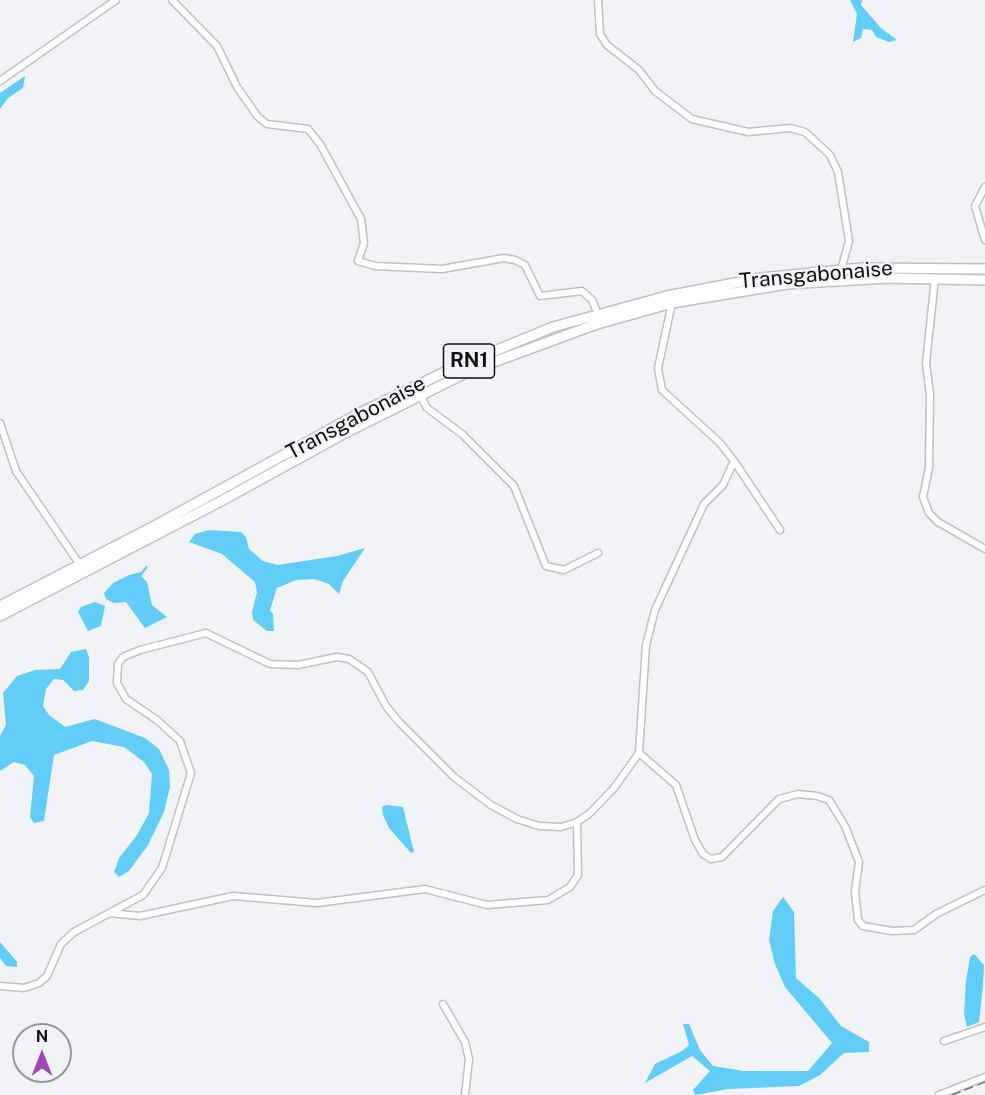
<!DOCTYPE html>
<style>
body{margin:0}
#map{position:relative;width:985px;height:1095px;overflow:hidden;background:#f2f3f6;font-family:"Public Sans",sans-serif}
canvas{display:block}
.north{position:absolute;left:12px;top:1023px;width:60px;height:60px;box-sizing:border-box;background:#f2f3f6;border:2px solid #97989a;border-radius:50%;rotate:0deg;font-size:16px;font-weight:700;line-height:24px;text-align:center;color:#0f1011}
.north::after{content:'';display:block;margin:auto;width:21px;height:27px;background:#a048b4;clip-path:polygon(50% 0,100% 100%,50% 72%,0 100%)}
</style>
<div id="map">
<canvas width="985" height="1095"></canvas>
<div class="north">N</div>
</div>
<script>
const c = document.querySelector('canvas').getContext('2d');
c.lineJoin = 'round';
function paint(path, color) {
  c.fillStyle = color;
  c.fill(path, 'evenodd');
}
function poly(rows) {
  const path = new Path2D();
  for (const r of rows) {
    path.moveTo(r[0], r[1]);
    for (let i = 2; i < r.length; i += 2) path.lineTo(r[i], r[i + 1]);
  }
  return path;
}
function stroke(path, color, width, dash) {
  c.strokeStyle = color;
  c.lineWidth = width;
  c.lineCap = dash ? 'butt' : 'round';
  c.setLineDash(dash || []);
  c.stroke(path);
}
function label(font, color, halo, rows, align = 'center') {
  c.font = font + ' "Public Sans",sans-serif';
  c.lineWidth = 4.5;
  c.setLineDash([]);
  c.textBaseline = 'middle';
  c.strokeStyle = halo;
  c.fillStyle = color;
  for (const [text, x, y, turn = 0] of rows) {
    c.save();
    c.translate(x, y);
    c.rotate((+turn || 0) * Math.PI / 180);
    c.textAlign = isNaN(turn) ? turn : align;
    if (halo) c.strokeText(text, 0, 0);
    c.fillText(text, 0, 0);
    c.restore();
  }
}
paint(poly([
 [850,0,862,0,861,5,881,28,897,40,889,42,876,37,872,30,863,29,861,38,853,42,857,14],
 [25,76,23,88,8,98,0,109,0,93],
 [209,530,241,532,246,537,249,549,263,561,278,565,337,556,365,548,343,581,339,594,329,584,314,579,296,580,277,588,270,610,273,614,274,631,267,631,253,620,252,612,257,592,255,582,222,554,189,542,195,534],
 [146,566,148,567,141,576,147,582,152,605,167,617,145,628,126,602,114,603,106,599,104,593,113,583,129,575,141,572],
 [95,602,105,606,101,626,88,631,78,612,81,607],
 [86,649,89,657,89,681,83,690,74,691,63,680,54,679,46,689,43,706,49,715,65,727,95,719,145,738,159,749,169,770,170,787,164,812,148,845,129,871,119,877,114,872,119,858,137,835,149,813,152,774,144,762,124,747,92,741,54,755,44,821,34,823,30,817,34,776,25,765,14,762,0,771,0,736,6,725,3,693,17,676,35,670,60,669,71,652],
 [386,805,403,807,414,852,411,853,389,828,383,815,382,807],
 [783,897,794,912,796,978,820,999,841,1026,869,1042,869,1052,844,1053,820,1075,799,1086,729,1089,695,1095,693,1090,710,1071,692,1056,645,1083,655,1064,682,1051,689,1045,683,1024,689,1024,700,1050,713,1066,744,1071,808,1071,832,1043,785,987,775,964,769,940,773,911],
 [0,942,17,962,17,967,6,966,0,958],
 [974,954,984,965,983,986,979,1022,967,1027,964,1014,966,981,970,957]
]), '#62cef7');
const minor = poly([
 [172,0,217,46,237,87,258,117,267,124,308,129,320,144,361,219,364,243,358,261,375,266,442,269,504,258,515,260,525,265,540,296,582,291,592,300,598,314],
 [598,0,600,34,607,45,639,70,655,91,692,119,748,132,790,128,805,132,830,155,838,172,849,241,841,270],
 [0,81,116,0],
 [985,187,975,206,985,240],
 [935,278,926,363,930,395,929,468,923,497,929,513,938,522,985,549],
 [672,303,658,368,662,390,720,443,734,461,723,485,704,504,655,610,646,645,639,753,676,785,695,840,703,854,711,859,722,857,779,799,798,794,817,796,829,800,845,826,859,862,855,891,858,920,863,926,892,931,914,930,936,914,985,890],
 [420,395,427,408,462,434,514,486,546,566,564,570,598,553],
 [0,423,16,471,80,565],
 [734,461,780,530],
 [109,913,140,916,233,896,317,903,425,889,487,905,548,900,570,887,578,875,577,822],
 [0,986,24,988,39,983,47,976,61,944,74,932,143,895,162,868,191,773,180,741,157,720,126,699,117,683,118,664,123,657,140,650,206,633,270,664,298,665,337,657,349,659,368,672,386,706,399,722,454,777,491,805,517,819,539,826,561,827,577,822,589,814,614,788,639,753],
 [443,1004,465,1042,469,1059,465,1095],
 [944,1041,985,1027],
 [939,1095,985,1077]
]);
const highway = poly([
 [0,606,158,524,360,413,451,369,553,327,667,296,761,278,862,268,985,269],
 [0,616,223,500,343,434,472,370,594,325,672,303,787,284,887,278,985,280]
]);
stroke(minor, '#c0c2c4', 9);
stroke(highway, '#c0c2c4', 12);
stroke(minor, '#fff', 6);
stroke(highway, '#fff', 9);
stroke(poly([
 [952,1095,985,1082]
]), '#78797b', 1.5, [9, 4.5]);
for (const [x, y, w] of [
 [469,361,51]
]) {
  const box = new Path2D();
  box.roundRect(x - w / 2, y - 17, w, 34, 4.5);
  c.fillStyle = '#f2f3f6';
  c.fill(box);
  stroke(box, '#0f1011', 1.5);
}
label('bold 20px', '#0f1011', null, [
 ["RN1",469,361]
]);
label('21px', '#0f1011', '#f2f3f6', [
 ["Transgabonaise",816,275,-5],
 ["Transgabonaise",356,418,-28]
]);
</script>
